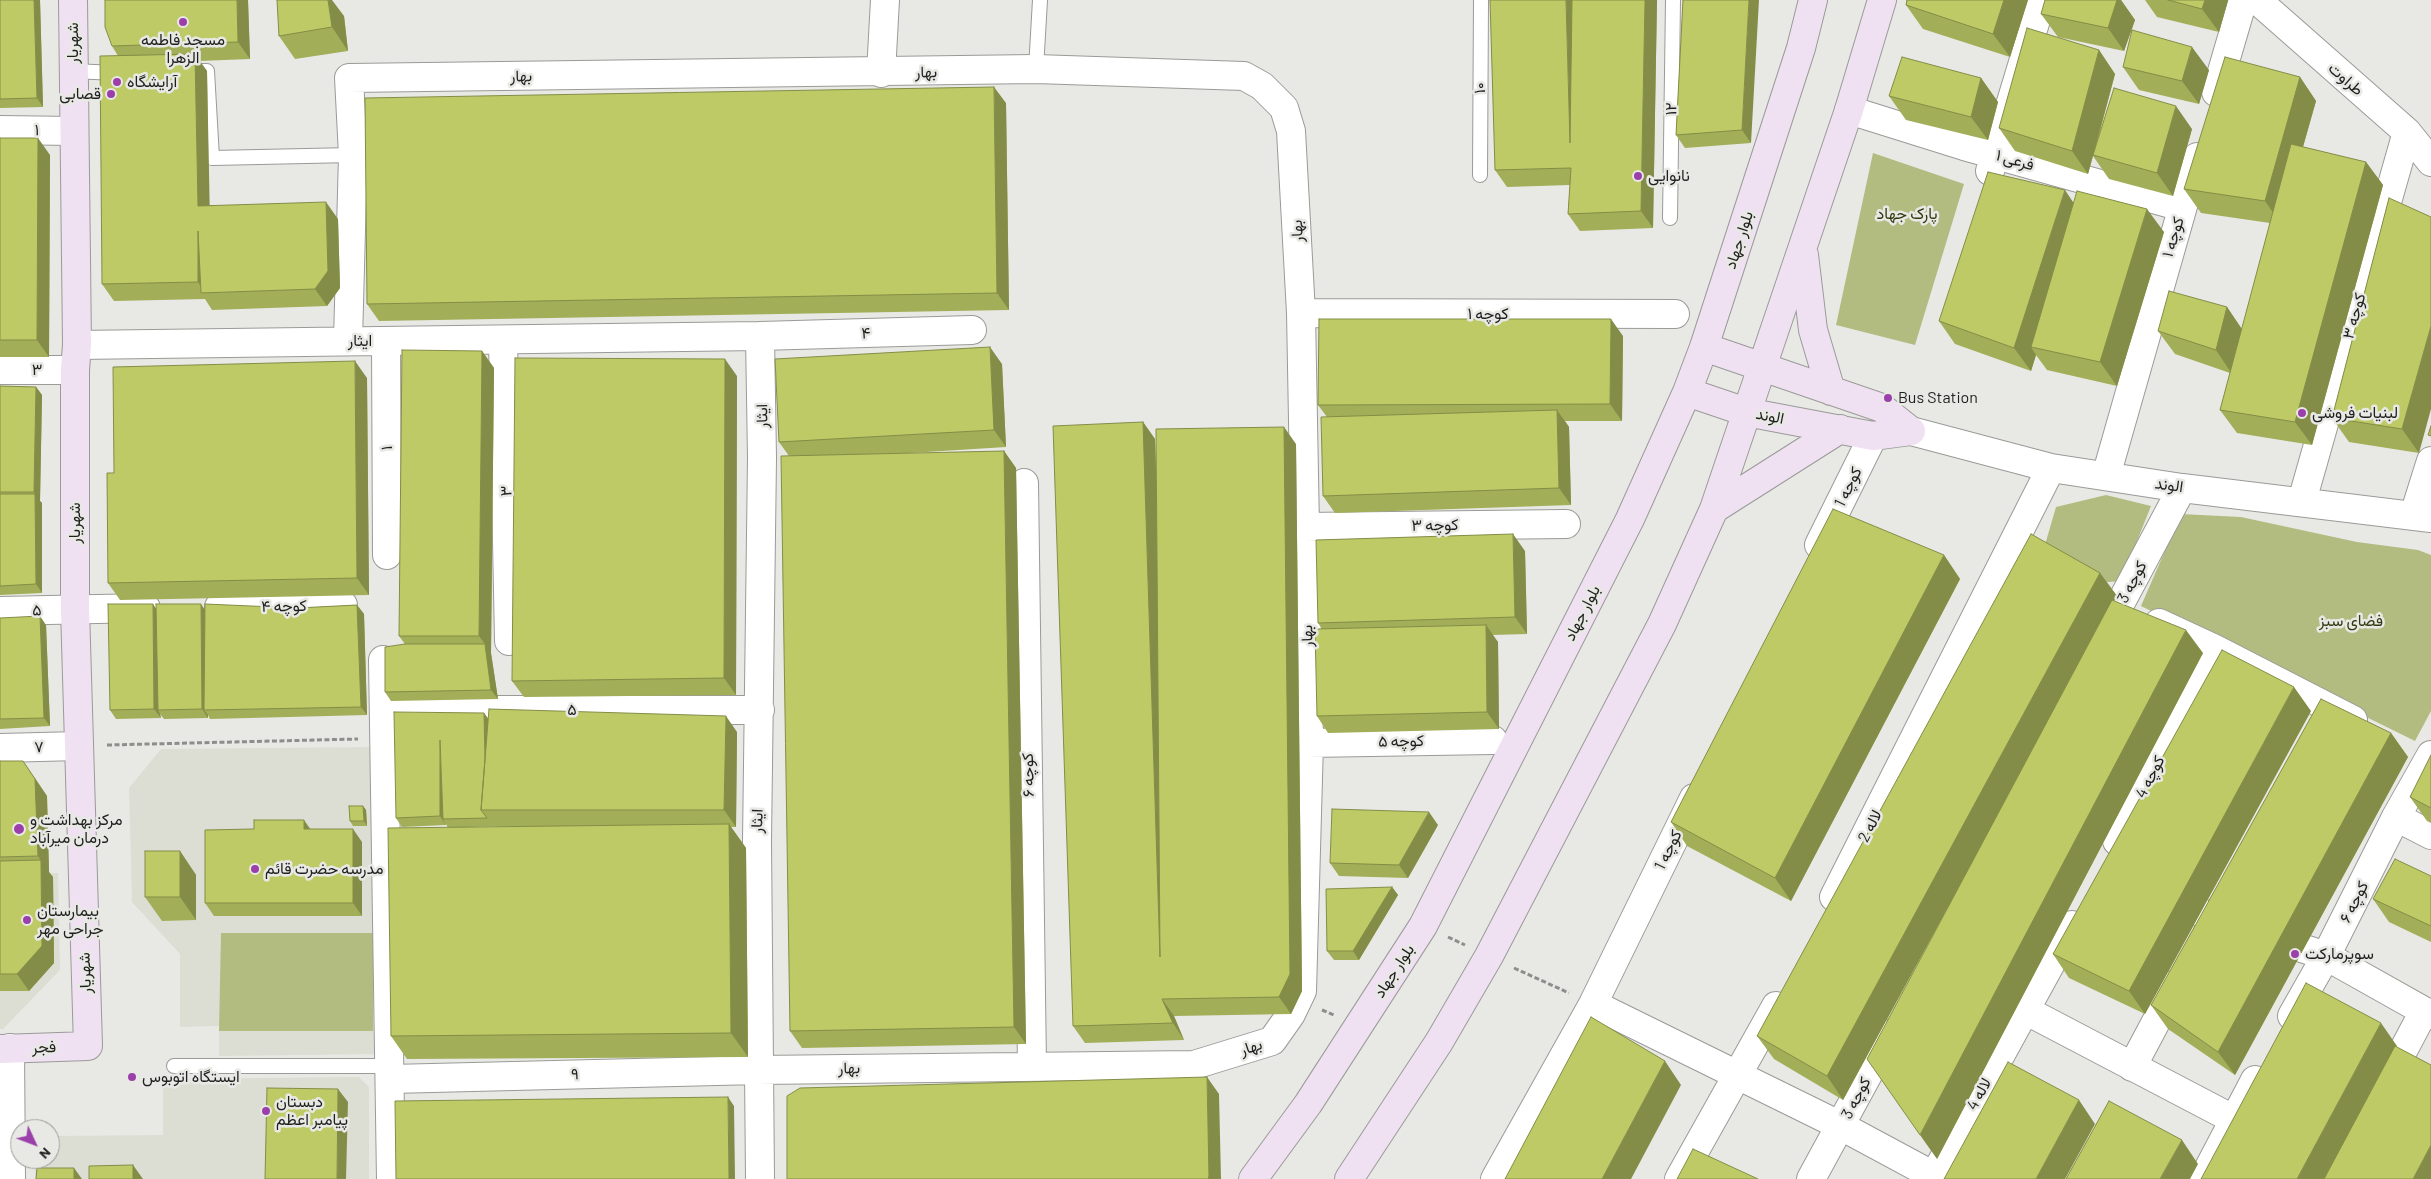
<!DOCTYPE html>
<meta charset="utf-8">
<style>
body{margin:0}
#map{position:relative;width:2431px;height:1179px;overflow:hidden;background:#e8e9e5;font-family:Barlow,sans-serif}
canvas{display:block}
.north{position:absolute;left:10px;top:1119px;width:50px;height:50px;box-sizing:border-box;background:#e8e9e5;border:1px solid #989995;border-radius:50%;rotate:133deg;font-size:14px;font-weight:700;line-height:20px;text-align:center;color:#1f201e}
.north::after{content:'';display:block;margin:auto;width:18px;height:22px;background:#9b40ab;clip-path:polygon(50% 0,100% 100%,50% 72%,0 100%)}
</style>
<div id="map">
<canvas width="2431" height="1179"></canvas>
<div class="north">N</div>
</div>
<script>
const c = document.querySelector('canvas').getContext('2d');
c.lineJoin = 'round';
function paint(path, color) {
  c.fillStyle = color;
  c.fill(path, 'evenodd');
}
function poly(rows) {
  const path = new Path2D();
  for (const r of rows) {
    path.moveTo(r[0], r[1]);
    for (let i = 2; i < r.length; i += 2) path.lineTo(r[i], r[i + 1]);
  }
  return path;
}
function stroke(path, color, width, dash) {
  c.strokeStyle = color;
  c.lineWidth = width;
  c.lineCap = dash ? 'butt' : 'round';
  c.setLineDash(dash || []);
  c.stroke(path);
}
function label(font, color, halo, rows, align = 'center') {
  c.font = font + ' Barlow,Vazirmatn,sans-serif';
  c.lineWidth = 5;
  c.setLineDash([]);
  c.textBaseline = 'middle';
  c.strokeStyle = halo;
  c.fillStyle = color;
  for (const [text, x, y, turn = 0] of rows) {
    c.save();
    c.translate(x, y);
    c.rotate((+turn || 0) * Math.PI / 180);
    c.textAlign = isNaN(turn) ? turn : align;
    if (halo) c.strokeText(text, 0, 0);
    c.fillText(text, 0, 0);
    c.restore();
  }
}
paint(poly([
 [377,747,379,1054,219,1056,219,1026,180,1027,180,954,132,902,129,788,161,749],
 [58,873,60,970,3,1029,0,1029,0,874],
 [359,1077,369,1087,369,1179,35,1179,35,1159,50,1159,50,1136,163,1135,163,1079]
]), '#dcded3');
paint(poly([
 [1873,153,1964,184,1915,345,1836,325],
 [2106,495,2151,506,2121,581,2097,583,2042,555,2056,507],
 [2181,514,2241,517,2357,542,2418,550,2431,555,2431,711,2415,741,2141,606],
 [221,933,373,933,373,1031,219,1031]
]), '#b2bc80');
const lane = poly([
 [1036,69,1040,0],
 [72,71,117,73],
 [188,71,207,71,212,158,353,155],
 [1480,175,1481,0],
 [1670,218,1673,0],
 [174,1066,390,1066]
]);
const street = poly([
 [2257,0,2407,132,2431,162],
 [881,73,885,0],
 [2216,92,2243,0],
 [1849,110,1964,146,2182,207],
 [0,130,74,131],
 [1990,171,2042,0],
 [1301,313,1675,314],
 [760,336,972,330],
 [348,341,353,155,349,78,1036,69,1244,76,1262,86,1284,108,1291,131,1301,313,1309,743,1302,991,1291,1014,1272,1041,1194,1065,758,1070,391,1079],
 [386,341,387,555],
 [503,341,509,641],
 [77,345,760,336,762,458,757,841,760,1179],
 [0,370,75,370],
 [1911,431,2051,468,2182,488,2431,518],
 [2106,476,2197,157],
 [1024,483,1032,1066],
 [2302,501,2407,132],
 [2414,515,2431,461],
 [1304,527,1566,524],
 [1819,545,1873,436],
 [219,607,343,605],
 [0,611,146,608],
 [2159,623,2215,649,2353,720],
 [2103,636,2182,488],
 [383,660,391,1179],
 [384,710,760,710],
 [1309,743,1493,740],
 [0,748,79,746],
 [2396,817,2431,835],
 [2117,841,2215,649],
 [2168,893,2210,918,2326,956,2431,1015],
 [1834,897,2051,468],
 [1593,1004,1841,1126,1934,1176],
 [2025,1010,2233,1119],
 [2292,1016,2326,956,2396,817,2431,755],
 [10,1048,11,1179],
 [2132,1067,2176,984],
 [2386,1083,2424,1011],
 [1495,1179,1593,1004,1694,798],
 [1679,1179,1776,1006],
 [1811,1179,1890,1034],
 [1935,1179,1934,1176,2072,925],
 [2203,1179,2255,1080]
]);
const secondary = poly([
 [1804,255,1813,330,1831,391],
 [1704,347,1882,408,1911,431],
 [1687,392,1746,412,1873,436,1911,431],
 [1714,509,1840,429],
 [0,1049,88,1046,75,609,75,370,77,345,73,0],
 [1253,1179,1308,1104,1423,926,1630,519,1687,392,1704,347,1801,48,1813,0],
 [1349,1179,1439,1042,1489,956,1662,624,1714,509,1849,110,1882,0]
]);
stroke(lane, '#9a9b98', 16);
stroke(street, '#9a9b98', 30);
stroke(secondary, '#9a9b98', 30);
stroke(poly([
 [107,745,358,739],
 [1448,937,1465,945],
 [1514,968,1569,993],
 [1322,1010,1334,1015]
]), '#8d8e8b', 3, [5, 2.5]);
stroke(lane, '#fff', 14);
stroke(street, '#fff', 28);
stroke(secondary, '#efe0f2', 28);
paint(poly([
 [0,0,40,0,43,107,0,108],
 [248,0,250,59,199,61,207,71,209,205,338,219,340,288,327,306,212,310,205,299,114,301,102,284,118,56,112,46],
 [1657,0,1653,228,1580,231,1568,214,1570,185,1507,187,1495,170],
 [1683,0,1751,143,1685,148,1676,135],
 [1907,0,2028,0,2010,57,1923,29,1906,5],
 [2045,0,2121,0,2135,20,2124,51,2058,37,2041,14],
 [2145,0,2228,0,2219,32,2157,17],
 [344,16,348,51,295,59,279,36],
 [2099,50,2115,74,2096,147,2192,129,2173,196,2109,179,2093,156,2088,174,2015,151,1999,128],
 [2123,67,2209,70,2199,104,2139,90],
 [2300,77,2316,101,2303,147,2366,162,2383,185,2312,445,2237,433,2220,410,2230,373,2175,354,2158,331,2227,307,2242,329,2270,223,2201,213,2184,189],
 [1981,78,1998,102,1988,140,1906,120,1889,96],
 [1006,103,1009,310,379,321,367,304],
 [0,138,50,155,49,357,0,357],
 [2389,198,2419,453,2349,442,2332,418],
 [2073,203,2164,232,2117,386,2047,370,2036,355,2031,371,1955,344,1939,321],
 [1623,336,1622,421,1565,421,1569,427,1571,505,1335,513,1323,496,1327,417,1318,405],
 [482,351,494,368,491,653,498,699,391,701,385,692,405,644,399,636],
 [1002,364,1006,447,894,454,1004,451,1016,468,1026,1044,802,1048,790,1031,789,456,779,442],
 [737,376,736,695,524,697,512,681],
 [367,378,369,595,120,600,108,583,114,473],
 [0,386,36,387,42,395,40,501,42,503,42,593,0,595],
 [1143,422,1155,439,1157,498,1296,444,1302,991,1291,1014,1174,1016,1184,1040,1085,1043,1073,1026],
 [1525,551,1527,634,1492,635,1498,642,1499,729,1328,733,1317,716,1322,629,1318,623],
 [1944,555,1960,579,1791,901,1687,846,1671,822],
 [2100,573,2117,596,2114,601,2203,653,1937,1159,1948,907,1843,1100,1774,1059,1757,1036],
 [357,605,364,614,367,715,210,719,208,715,208,718,164,719,160,714,161,718,116,719,110,710,156,608,205,609,297,608],
 [0,618,46,625,50,726,0,729],
 [2311,711,2145,1014,2069,978,2053,954],
 [484,713,488,719,737,732,736,827,731,827,746,848,748,1057,407,1059,391,1036,448,828,446,824,446,825,402,827,396,818],
 [493,826,534,827,469,827],
 [2391,733,2408,757,2235,1075,2168,1029,2151,1005],
 [2431,755,2431,823,2427,821,2410,797],
 [0,761,35,778,47,796,49,872,53,877,54,963,29,991,0,991],
 [363,806,366,810,367,826,353,826,350,821],
 [1438,825,1408,878,1339,876,1330,863],
 [310,829,362,842,362,916,214,916,205,903],
 [180,851,196,875,196,920,162,921,145,897],
 [2431,876,2431,942,2389,922,2373,899],
 [1392,887,1398,895,1359,960,1334,960,1327,951]
]), '#a3ae58');
paint(poly([
 [34,0,40,0,43,107,37,98],
 [237,0,248,0,250,59,238,42],
 [328,0,332,0,344,16,348,51,332,27],
 [1566,0,1578,0,1570,143],
 [1645,0,1657,0,1653,228,1641,211],
 [1749,0,1759,0,1751,143,1742,130],
 [2004,0,2028,0,2010,57,1993,34],
 [2117,0,2121,0,2135,20,2124,51,2108,28],
 [2205,0,2228,0,2219,32,2202,9],
 [2192,47,2209,70,2199,104,2182,81],
 [2099,50,2115,74,2088,174,2072,151],
 [195,54,207,71,210,223,198,206],
 [2300,77,2316,101,2281,224,2265,201],
 [1981,78,1998,102,1988,140,1971,117],
 [994,87,1006,103,1009,310,997,293],
 [2176,106,2192,129,2173,196,2157,173],
 [38,138,50,155,49,357,37,340],
 [2366,162,2383,185,2312,445,2295,422],
 [2065,190,2081,214,2031,347,2036,355,2031,371,2014,348],
 [326,202,338,219,340,288,327,306,315,289],
 [2147,209,2164,232,2117,386,2100,362],
 [198,231,205,293,198,282],
 [2227,307,2243,331,2232,374,2216,350],
 [1611,319,1623,336,1622,421,1610,404],
 [2431,326,2431,409,2419,453,2402,429],
 [990,347,1002,364,1006,447,994,430],
 [482,351,494,368,491,653,498,699,491,690,485,644,479,636],
 [725,359,737,376,736,695,724,678],
 [355,361,367,378,369,595,357,578],
 [36,387,42,395,40,501,42,503,42,593,36,584,35,494,34,492],
 [1557,410,1569,427,1571,505,1559,488],
 [1143,422,1155,439,1172,974,1160,957],
 [1284,427,1296,444,1302,991,1291,1014,1279,997],
 [1004,451,1016,468,1026,1044,1014,1027],
 [1513,534,1525,551,1527,634,1515,617],
 [1944,555,1960,579,1791,901,1775,878],
 [2100,573,2117,596,1843,1100,1827,1076],
 [153,604,159,613,158,710,160,714,161,718,154,709],
 [201,604,207,613,204,710,208,715,208,718,202,709],
 [357,605,364,614,367,715,361,707],
 [40,616,46,625,50,726,44,718],
 [1486,625,1498,642,1499,729,1487,712],
 [2186,630,2203,653,1937,1159,1920,1135],
 [2294,687,2311,711,2145,1014,2129,991],
 [484,713,490,721,486,810],
 [726,716,737,732,736,827,724,810],
 [2391,733,2408,757,2235,1075,2218,1052],
 [440,740,443,819,446,825,440,816],
 [23,761,47,796,49,872,53,877,54,963,29,991,17,974,41,861,38,856],
 [363,806,366,810,367,826,364,821],
 [1429,812,1438,825,1408,878,1399,865],
 [304,820,313,833,304,829],
 [729,824,746,848,748,1057,731,1033],
 [353,829,362,842,362,916,353,903],
 [180,851,196,875,196,920,180,897],
 [1392,887,1398,895,1359,960,1353,951],
 [1162,999,1174,1016,1184,1040,1173,1023],
 [2381,1023,2397,1046,2326,1179,2297,1179],
 [1665,1061,1681,1085,1631,1179,1602,1179],
 [1207,1077,1219,1094,1221,1179,1208,1179],
 [338,1089,348,1102,346,1179,337,1179],
 [728,1097,734,1106,735,1179,729,1179],
 [2079,1100,2095,1124,2065,1179,2036,1179],
 [2182,1140,2198,1164,2190,1179,2160,1179],
 [2431,1145,2431,1179,2413,1179],
 [133,1165,143,1179,133,1179],
 [74,1168,82,1179,74,1179]
]), '#848d47');
const building = poly([
 [0,0,34,0,37,98,0,99,0,0],
 [105,0,237,0,238,42,112,46,105,27,105,0],
 [277,0,328,0,332,27,279,36,277,0],
 [1490,0,1566,0,1570,143,1572,0,1645,0,1641,211,1568,214,1571,168,1495,170,1490,0],
 [1683,0,1749,0,1742,130,1676,135,1683,0],
 [1907,0,2004,0,1993,34,1906,5,1907,0],
 [2045,0,2117,0,2108,28,2041,14,2045,0],
 [2168,0,2205,0,2202,9,2168,0],
 [2027,28,2099,50,2072,151,1999,128,2027,28],
 [2132,30,2192,47,2182,81,2123,67,2132,30],
 [195,54,198,206,326,202,328,271,315,289,201,293,198,231,198,282,102,284,100,56,195,54],
 [1902,57,1981,78,1971,117,1889,96,1902,57],
 [2225,57,2300,77,2265,201,2184,189,2225,57],
 [994,87,997,293,367,304,365,98,994,87],
 [2114,88,2176,106,2157,173,2093,155,2114,88],
 [0,138,38,138,37,340,0,340,0,138],
 [2291,144,2366,162,2295,422,2220,410,2291,144],
 [1988,172,2065,190,2014,348,1939,321,1988,172],
 [2077,191,2147,209,2100,362,2031,347,2077,191],
 [2389,198,2431,217,2431,326,2402,429,2332,418,2389,198],
 [2169,291,2227,307,2216,350,2158,331,2169,291],
 [1319,319,1611,319,1610,404,1318,405,1319,319],
 [990,347,994,430,779,442,775,359,990,347],
 [402,350,482,351,479,636,399,636,402,350],
 [515,358,725,359,724,678,512,681,515,358],
 [355,361,357,578,108,583,107,473,114,473,113,367,355,361],
 [0,386,36,387,34,492,0,492,0,386],
 [1557,410,1559,488,1323,496,1321,417,1557,410],
 [1143,422,1160,957,1156,429,1284,427,1290,974,1279,997,1162,999,1173,1023,1073,1026,1053,426,1143,422],
 [2431,426,2431,436,2428,435,2431,426],
 [1004,451,1014,1027,790,1031,781,456,1004,451],
 [0,494,35,494,36,584,0,586,0,494],
 [1833,509,1944,555,1775,878,1671,822,1833,509],
 [1513,534,1515,617,1318,623,1316,540,1513,534],
 [2031,534,2100,573,1827,1076,1757,1036,2031,534],
 [2112,600,2186,630,1920,1135,1867,1059,2112,600],
 [108,604,153,604,154,709,110,710,108,604],
 [156,604,201,604,202,709,158,710,156,604],
 [205,604,297,608,357,605,361,707,204,710,205,604],
 [40,616,44,718,0,719,0,618,40,616],
 [1486,625,1487,712,1317,716,1315,629,1486,625],
 [405,644,485,644,491,690,385,692,385,647,405,644],
 [2222,650,2294,687,2129,991,2053,954,2222,650],
 [2321,699,2391,733,2218,1052,2151,1005,2321,699],
 [489,709,726,716,724,810,481,810,489,709],
 [394,712,484,713,485,759,481,810,487,818,443,819,440,740,440,816,396,818,394,712],
 [2431,755,2431,808,2410,797,2431,755],
 [0,761,23,761,35,779,38,856,0,857,0,761],
 [349,806,363,806,364,821,350,821,349,806],
 [1332,809,1429,812,1399,865,1330,863,1332,809],
 [254,820,304,820,304,829,353,829,353,903,205,903,205,830,254,829,254,820],
 [729,824,731,1033,391,1036,388,828,729,824],
 [145,851,180,851,180,897,145,897,145,851],
 [2395,859,2431,876,2431,926,2373,899,2395,859],
 [41,860,42,946,17,974,0,974,0,861,41,860],
 [1392,887,1353,951,1327,951,1326,889,1392,887],
 [2306,983,2381,1023,2297,1179,2201,1179,2306,983],
 [1591,1017,1665,1061,1602,1179,1505,1179,1591,1017],
 [2395,1046,2431,1065,2431,1145,2413,1179,2324,1179,2395,1046],
 [2008,1062,2079,1100,2036,1179,1944,1179,2008,1062],
 [1207,1077,1209,1176,1208,1179,787,1179,787,1096,800,1088,1207,1077],
 [267,1088,338,1089,337,1179,265,1179,267,1088],
 [728,1097,729,1179,396,1179,395,1101,728,1097],
 [2109,1101,2182,1140,2160,1179,2066,1179,2109,1101],
 [1693,1149,1758,1179,1677,1179,1693,1149],
 [133,1165,133,1179,89,1179,89,1166,133,1165],
 [37,1168,74,1168,74,1179,36,1179,37,1168]
]);
paint(building, '#bdca66');
stroke(building, '#848d47', 1);
for (const [x, y, r, color] of [
 [183,22,5,"#9b40ab"],
 [117,82,5,"#9b40ab"],
 [111,94,5,"#9b40ab"],
 [1638,176,5,"#9b40ab"],
 [1888,398,5,"#9b40ab"],
 [2302,413,5,"#9b40ab"],
 [19,829,6,"#9b40ab"],
 [255,869,5,"#9b40ab"],
 [27,920,5,"#9b40ab"],
 [2295,954,5,"#9b40ab"],
 [132,1077,5,"#9b40ab"],
 [266,1111,5,"#9b40ab"]
]) {
  const dot = new Path2D();
  dot.arc(x, y, r, 0, 2 * Math.PI);
  c.fillStyle = color;
  c.fill(dot);
  stroke(dot, '#e8e9e5', 2);
}
label('16px', '#1f201e', '#e8e9e5', [
 ["مسجد فاطمه",183,40,"center"],
 ["الزهرا",183,58,"center"],
 ["آرایشگاه",127,82],
 ["قصابی",101,94,"right"],
 ["نانوایی",1648,176],
 ["Bus Station",1898,398],
 ["لبنیات فروشی",2312,413],
 ["مرکز بهداشت و",30,820],
 ["درمان میرآباد",30,838],
 ["مدرسه حضرت قائم",265,869],
 ["بیمارستان",37,911],
 ["جراحی مهر",37,929],
 ["سوپرمارکت",2305,954],
 ["ایستگاه اتوبوس",142,1077],
 ["دبستان",276,1102],
 ["پیامبر اعظم",276,1120]
], 'left');
label('16px', '#1f201e', '#e8e9e5', [
 ["شهریار",73,43,-90],
 ["بهار",926,72,-1],
 ["بهار",521,76,-1],
 ["طراوت",2346,79,41],
 ["۱۰",1480,88,-90],
 ["۱۲",1671,109,-89],
 ["۱",37,130,1],
 ["فرعی ۱",2015,160,16],
 ["بهار",1297,231,-93],
 ["کوچه ۱",2173,237,-73],
 ["بلوار جهاد",1739,240,-72],
 ["کوچه ۱",1488,314],
 ["کوچه ۳",2354,316,-74],
 ["۴",866,333,-2],
 ["ایثار",360,341],
 ["۳",37,370],
 ["ایثار",762,416,-91],
 ["الوند",1770,416,11],
 ["۱",387,448,-90],
 ["الوند",2169,485,8],
 ["کوچه 1",1848,487,-64],
 ["۳",506,491,-91],
 ["شهریار",75,523,-90],
 ["کوچه ۳",1435,525,-1],
 ["کوچه 3",2132,582,-62],
 ["کوچه ۴",284,606,-1],
 ["۵",37,610,-1],
 ["بلوار جهاد",1582,613,-63],
 ["بهار",1307,636,-91],
 ["۵",572,710],
 ["کوچه ۵",1401,741,-1],
 ["۷",39,747,-2],
 ["کوچه ۶",1028,775,-91],
 ["کوچه 4",2150,777,-63],
 ["ایثار",757,821,-88],
 ["لاله 2",1870,826,-63],
 ["کوچه 1",1668,850,-64],
 ["کوچه ۶",2354,902,-63],
 ["بلوار جهاد",1394,971,-57],
 ["شهریار",85,973,-92],
 ["فجر",44,1047,-2],
 ["بهار",1251,1047,-18],
 ["بهار",849,1068,-1],
 ["۹",575,1074,-2],
 ["لاله 4",1979,1094,-61],
 ["کوچه 3",1856,1098,-62]
]);
label('16px', '#34390f', '#e8e9e5', [
 ["پارک جهاد",1907,214],
 ["فضای سبز",2351,621]
]);
</script>
